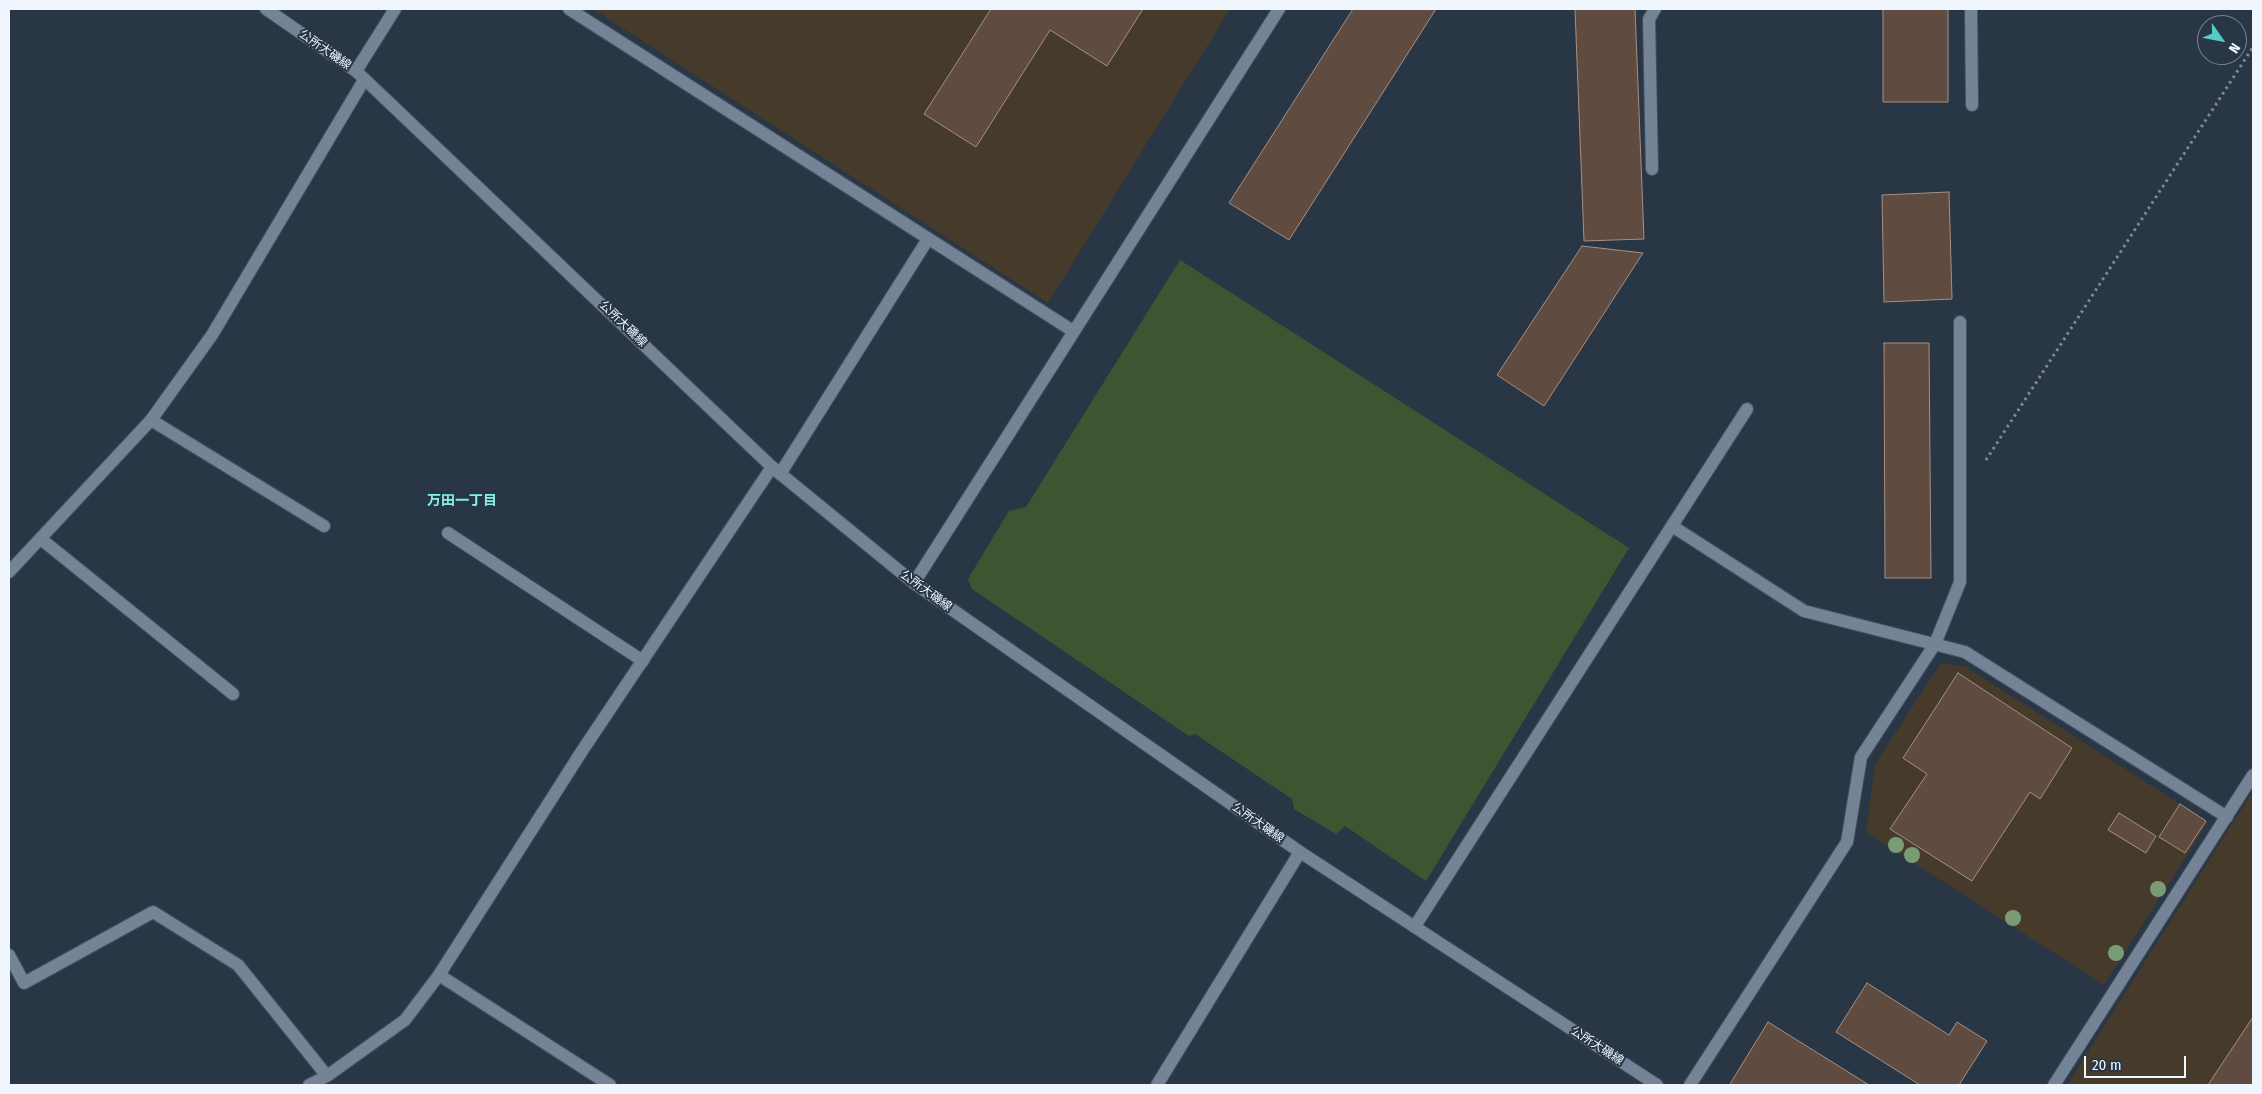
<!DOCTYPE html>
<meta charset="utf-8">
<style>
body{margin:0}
#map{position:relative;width:2262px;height:1094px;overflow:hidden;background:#283646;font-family:"Fira Sans Condensed",sans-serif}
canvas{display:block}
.frame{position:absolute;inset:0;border:10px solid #eff6fe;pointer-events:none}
.north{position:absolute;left:2197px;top:15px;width:50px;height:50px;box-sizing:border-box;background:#283646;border:1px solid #788390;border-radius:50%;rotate:123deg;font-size:14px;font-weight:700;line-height:20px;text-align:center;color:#eff6fe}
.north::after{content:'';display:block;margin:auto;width:18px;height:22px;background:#54cdc8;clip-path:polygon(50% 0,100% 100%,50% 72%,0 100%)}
.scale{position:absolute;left:2084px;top:1056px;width:102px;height:22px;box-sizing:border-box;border:2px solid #eff6fe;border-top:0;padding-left:6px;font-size:15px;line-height:18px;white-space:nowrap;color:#eff6fe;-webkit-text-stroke:4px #283646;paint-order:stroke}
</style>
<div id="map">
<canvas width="2262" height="1094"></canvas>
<div class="frame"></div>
<div class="north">N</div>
<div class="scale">20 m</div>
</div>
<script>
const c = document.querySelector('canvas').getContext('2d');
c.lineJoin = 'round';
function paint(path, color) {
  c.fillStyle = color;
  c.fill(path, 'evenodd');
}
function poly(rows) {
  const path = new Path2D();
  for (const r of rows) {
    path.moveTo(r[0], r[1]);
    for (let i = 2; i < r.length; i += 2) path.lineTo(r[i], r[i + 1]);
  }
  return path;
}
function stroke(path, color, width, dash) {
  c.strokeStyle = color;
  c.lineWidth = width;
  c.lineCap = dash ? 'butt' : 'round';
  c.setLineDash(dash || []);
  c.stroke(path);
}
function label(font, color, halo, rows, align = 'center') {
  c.font = font + ' "Fira Sans Condensed","Noto Sans JP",sans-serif';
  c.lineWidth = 4;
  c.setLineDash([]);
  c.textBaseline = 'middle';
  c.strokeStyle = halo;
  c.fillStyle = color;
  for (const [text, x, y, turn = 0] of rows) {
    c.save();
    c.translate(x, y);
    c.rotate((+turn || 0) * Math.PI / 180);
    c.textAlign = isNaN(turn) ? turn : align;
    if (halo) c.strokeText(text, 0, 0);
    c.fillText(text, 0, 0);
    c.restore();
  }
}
paint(poly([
 [593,9,1230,9,1048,303],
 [1941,663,1966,667,2208,822,2104,985,1866,832,1875,764],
 [2253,791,2253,1085,2067,1085]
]), '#463b2b');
paint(poly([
 [1180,260,1629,548,1426,881,1345,826,1336,834,1294,809,1292,799,1195,734,1189,736,972,589,968,579,1009,511,1026,507]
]), '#3f5531');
const building = poly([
 [991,9,1143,9,1107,66,1050,30,976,147,924,114,991,9],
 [1353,9,1436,9,1289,240,1229,203,1353,9],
 [1575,9,1635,9,1644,239,1584,241,1575,9],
 [1883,9,1948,9,1948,102,1883,102,1883,9],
 [1949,192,1952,299,1884,302,1882,195,1949,192],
 [1582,246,1643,253,1544,406,1497,375,1582,246],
 [1884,343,1929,343,1931,578,1885,578,1884,343],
 [1958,673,2072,748,2040,799,2030,792,1972,881,1890,829,1927,774,1903,758,1958,673],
 [2180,804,2206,821,2185,853,2159,837,2180,804],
 [2119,813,2156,836,2146,853,2108,830,2119,813],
 [1867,983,1949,1035,1957,1022,1987,1041,1959,1085,1920,1085,1836,1032,1867,983],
 [2253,1017,2253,1085,2208,1085,2253,1017],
 [1768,1022,1869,1085,1733,1085,1730,1084,1768,1022]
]);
paint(building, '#5f4b40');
stroke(building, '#a79083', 1);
const service = poly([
 [1971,9,1972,105],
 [1652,169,1649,19,1655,9],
 [151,420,324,526],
 [1672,526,1804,611,1965,652,2227,817],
 [448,533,643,661],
 [41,539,233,694],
 [1415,926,1747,409],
 [1690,1085,1847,842,1861,757,1935,644,1960,582,1960,322],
 [2054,1085,2253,775]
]);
const minor = poly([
 [569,9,1073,331],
 [356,71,395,9],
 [780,474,928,239],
 [9,572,151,420,212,335,364,80],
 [9,955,24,983,153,912,238,965,327,1076],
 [309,1085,327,1076,405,1020,439,975],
 [610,1085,439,975,582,751,772,467],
 [1157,1085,1300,852]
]);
const tertiary = poly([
 [914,583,1279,9]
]);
const secondary = poly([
 [266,9,356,71,772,467,914,583,1300,852,1657,1085]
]);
stroke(service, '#46515e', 14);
stroke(minor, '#46515e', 14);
stroke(tertiary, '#46515e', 14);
stroke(secondary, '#46515e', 14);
stroke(poly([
 [1986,460,2253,47]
]), '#7f8a96', 3, [2.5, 4]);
stroke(service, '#748496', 12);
stroke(minor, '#748496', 12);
stroke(tertiary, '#748496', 12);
stroke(secondary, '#748496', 12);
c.fillStyle = '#7a9c75';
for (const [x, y] of [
 [1896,845],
 [1912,855],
 [2158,889],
 [2013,918],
 [2116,953]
]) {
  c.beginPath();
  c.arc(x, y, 8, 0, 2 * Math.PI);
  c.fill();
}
label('12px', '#eff6fe', '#283646', [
 ["公所大磯線",325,50,35],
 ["公所大磯線",623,324,44],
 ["公所大磯線",926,591,36],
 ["公所大磯線",1258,823,35],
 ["公所大磯線",1597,1046,33]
]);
label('bold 14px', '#85f0ea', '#283646', [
 ["万田一丁目",462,501]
]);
</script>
